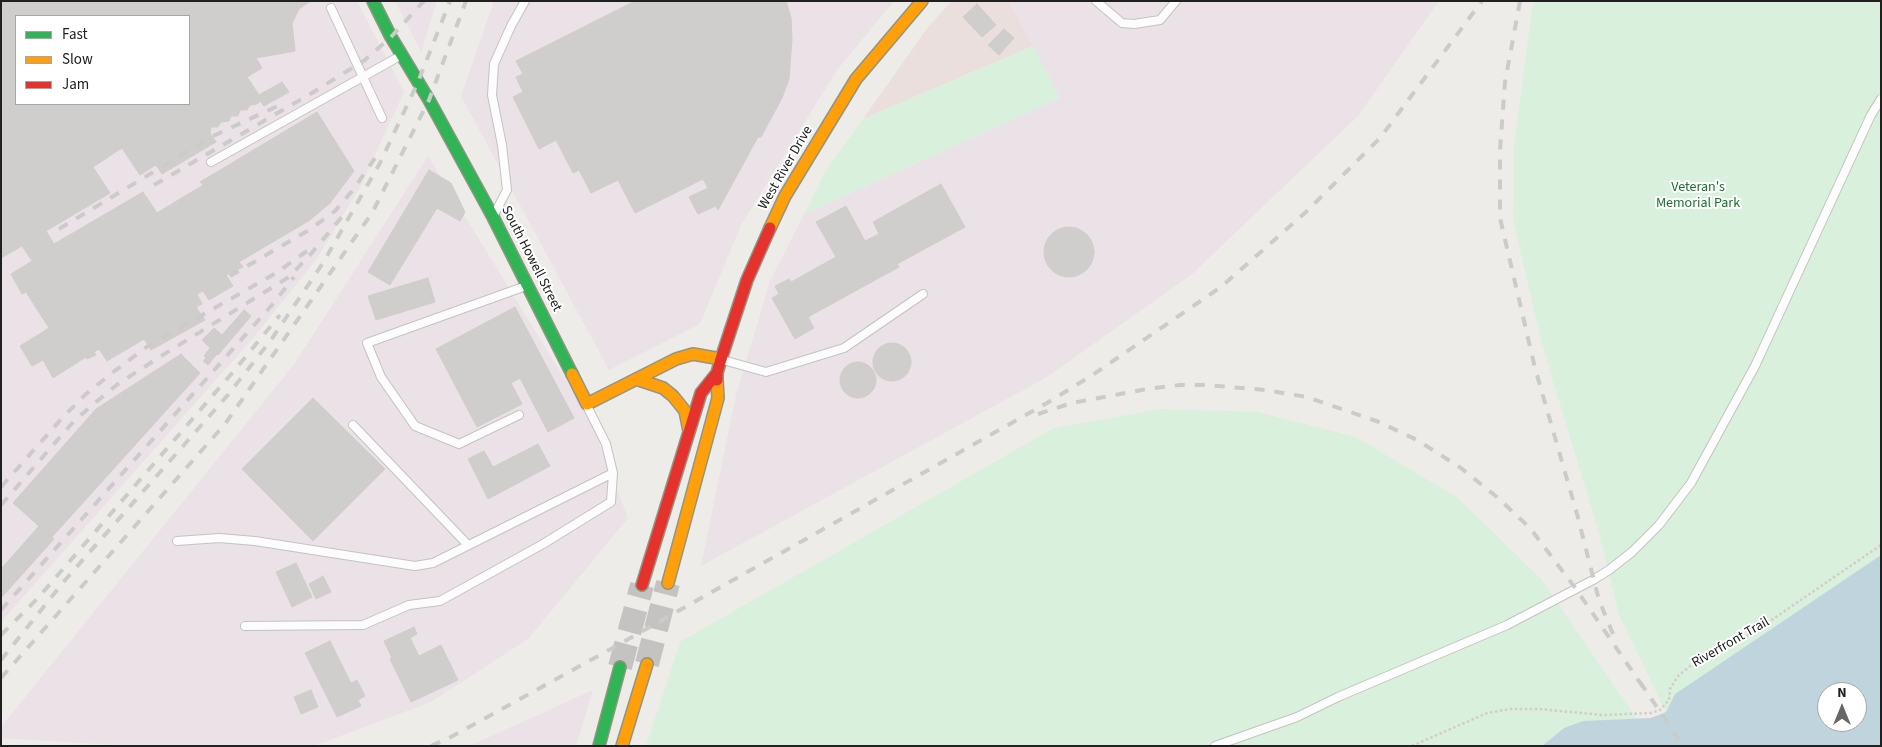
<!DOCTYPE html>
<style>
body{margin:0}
#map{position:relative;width:1882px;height:747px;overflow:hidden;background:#edece9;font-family:"Source Sans 3",sans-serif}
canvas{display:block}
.frame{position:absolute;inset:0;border:2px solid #202020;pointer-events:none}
.legend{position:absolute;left:15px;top:15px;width:175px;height:90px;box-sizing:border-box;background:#fff;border:1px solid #a6a6a6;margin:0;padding:6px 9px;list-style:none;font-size:15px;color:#202020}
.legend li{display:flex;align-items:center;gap:10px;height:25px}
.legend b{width:25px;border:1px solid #a6a6a6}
.north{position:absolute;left:1817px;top:682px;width:50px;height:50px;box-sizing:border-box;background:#fff;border:1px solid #a6a6a6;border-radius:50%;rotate:0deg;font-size:14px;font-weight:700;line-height:20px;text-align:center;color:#202020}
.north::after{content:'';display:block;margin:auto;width:18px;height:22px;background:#686766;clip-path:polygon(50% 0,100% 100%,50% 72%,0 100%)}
</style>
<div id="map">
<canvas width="1882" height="747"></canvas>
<div class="frame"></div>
<ul class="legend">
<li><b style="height:6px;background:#30b455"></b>Fast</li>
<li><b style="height:6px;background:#ff9f0a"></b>Slow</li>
<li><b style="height:6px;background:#e5322d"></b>Jam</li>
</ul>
<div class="north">N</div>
</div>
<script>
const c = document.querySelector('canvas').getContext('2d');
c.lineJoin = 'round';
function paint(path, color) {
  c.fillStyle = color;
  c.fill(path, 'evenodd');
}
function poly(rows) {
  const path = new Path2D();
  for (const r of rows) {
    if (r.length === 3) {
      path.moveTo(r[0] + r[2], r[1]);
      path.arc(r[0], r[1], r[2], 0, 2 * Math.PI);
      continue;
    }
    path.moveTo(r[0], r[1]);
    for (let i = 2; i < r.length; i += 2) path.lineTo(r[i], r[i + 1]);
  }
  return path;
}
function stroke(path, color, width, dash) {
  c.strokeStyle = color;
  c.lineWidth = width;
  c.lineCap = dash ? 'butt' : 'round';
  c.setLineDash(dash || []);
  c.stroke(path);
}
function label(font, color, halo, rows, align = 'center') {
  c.font = font + ' "Source Sans 3",sans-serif';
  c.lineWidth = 4;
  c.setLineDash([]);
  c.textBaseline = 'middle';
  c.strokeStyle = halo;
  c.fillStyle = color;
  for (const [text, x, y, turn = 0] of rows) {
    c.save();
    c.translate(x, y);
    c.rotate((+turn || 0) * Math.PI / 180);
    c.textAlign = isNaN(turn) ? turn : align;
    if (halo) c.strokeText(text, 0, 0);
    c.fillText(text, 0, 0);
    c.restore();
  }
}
paint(poly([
 [952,1,1009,1,1033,46,863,119,928,27]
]), '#eadfdc');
paint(poly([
 [1,1,357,1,404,92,360,187,316,260,253,338,1,622],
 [16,16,189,16,189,104,16,104],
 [395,1,437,1,421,52],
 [494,1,894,1,837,70,741,225,700,324,609,370,461,96],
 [1009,1,1439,1,1358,116,1192,274,1047,377,701,566,736,395,770,281,804,214,1060,98],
 [428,156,591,422,628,518,528,639,431,702,314,746,130,746,1,738,1,727,295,363],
 [593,690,576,746,469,746]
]), '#eae2e6');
paint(poly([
 [1535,1,1881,1,1881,555,1675,694,1666,712,1619,615,1599,533,1542,344,1513,220,1514,147,1532,9],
 [1033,46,1060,98,804,214,826,170,863,119],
 [1160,409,1258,412,1356,437,1458,498,1541,579,1637,719,1583,721,1564,728,1542,746,646,746,680,642,1054,428]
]), '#d9f0dc');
paint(poly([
 [1881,555,1881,746,1542,746,1564,728,1583,721,1651,718,1666,712,1675,694],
 [1827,692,1857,692,1857,722,1827,722]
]), '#c0d4dd');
const building = poly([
 [1,1,311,1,299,9,292,23,295,51,256,58,262,68,247,77,259,95,282,82,289,92,264,106,260,101,257,104,250,105,247,110,240,110,238,116,231,116,229,121,221,122,218,127,211,127,210,133,216,142,162,174,156,165,140,175,122,148,93,167,110,193,46,231,54,244,143,192,157,213,203,185,200,182,317,112,354,171,330,203,310,220,239,262,243,267,226,275,233,286,209,300,203,291,197,294,202,304,196,307,205,320,151,350,144,339,107,361,99,349,94,352,96,355,87,359,86,357,53,378,43,360,32,366,20,346,49,328,26,292,22,294,11,274,32,261,22,246,1,258,1,1],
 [16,16,189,16,189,104,16,104,16,16],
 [635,1,786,1,791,18,792,39,789,79,782,98,761,137,758,137,718,210,716,206,698,214,689,197,708,188,703,179,635,213,618,180,591,193,579,170,573,173,556,140,539,149,513,97,523,92,516,77,523,74,516,61,635,1],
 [977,4,996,25,982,37,963,17,977,4],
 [1004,29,1014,38,999,55,988,45,1004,29],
 [429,170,451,183,465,212,460,221,437,208,390,285,368,272,429,170],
 [941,184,965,227,897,264,899,267,808,317,814,328,795,339,772,298,779,294,775,286,789,279,791,282,836,257,816,222,846,206,865,241,879,234,873,222,941,184],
 [1069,252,25],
 [428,278,435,302,376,320,368,296,428,278],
 [515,307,574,418,548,432,520,378,511,383,522,404,477,427,436,349,515,307],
 [244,310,251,316,218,355,217,354,208,365,203,361,206,358,204,356,210,348,202,340,214,328,222,335,244,310],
 [892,362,19],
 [181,354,200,373,52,537,54,539,1,598,1,569,39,526,13,503,96,409,181,354],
 [858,380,18],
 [313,398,385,469,313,541,242,469,313,398],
 [538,444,550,466,488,499,468,459,484,451,493,467,538,444],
 [296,563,312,597,292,607,276,572,296,563],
 [323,576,331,592,316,599,309,584,323,576],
 [414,627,417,634,410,638,419,656,441,645,458,680,411,702,390,659,392,658,384,641,414,627],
 [330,641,351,683,357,680,365,696,358,700,361,706,337,717,305,653,330,641],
 [311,690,318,707,301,714,294,697,311,690]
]);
paint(building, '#d0cecc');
stroke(building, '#d0ceca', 1);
stroke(poly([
 [647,664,668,583],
 [620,667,642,585]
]), '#c4c3c1', 24, [24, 12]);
const lane = poly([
 [1096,1,1122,23,1134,24,1160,20,1176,1],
 [331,8,382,118],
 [211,162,400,56],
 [495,213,507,190,502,145,492,95,494,64,511,26,525,1],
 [723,360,766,372,844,348,923,294],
 [519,415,459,444,415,426,381,377,367,343,526,286],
 [353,425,468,545],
 [177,541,219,538,255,541,415,566,433,563,613,473,606,444,587,406],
 [245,626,363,625,409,605,440,601,543,544,611,502,613,473],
 [1215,746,1297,717,1338,697,1507,625,1593,580,1609,570,1632,552,1659,525,1691,483,1755,366,1871,115,1881,99]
]);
const fast = poly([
 [373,1,391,37,429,100,493,217,572,374],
 [599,746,620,667]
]);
const slow = poly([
 [770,228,785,196,856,79,922,1],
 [572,374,587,404,676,359,693,354,721,359],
 [636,379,663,388,673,396,685,411,689,431],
 [668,583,718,398,717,380],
 [622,746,647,664]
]);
const jam = poly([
 [717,380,717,373,721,359,747,280,770,228],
 [642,585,701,393,717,373]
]);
stroke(lane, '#c3c3c1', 10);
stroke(fast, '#929583', 14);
stroke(slow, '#929583', 14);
stroke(jam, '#929583', 14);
stroke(poly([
 [1412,746,1487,713,1510,709,1539,709,1603,715,1651,713,1660,710,1669,700,1670,689,1678,676,1694,663,1721,651,1754,632,1881,545]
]), '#d6cbc9', 2.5, [2.5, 2.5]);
stroke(lane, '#fcfcfc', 8);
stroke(fast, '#30b455', 11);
stroke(slow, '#ff9f0a', 11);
stroke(jam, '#e5322d', 11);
stroke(poly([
 [1520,1,1505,82,1500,150,1500,218,1535,368,1577,514,1599,600,1613,634],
 [154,185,312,93,365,60,391,37,424,1],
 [59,229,213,136,282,104],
 [230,276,309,230,335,211,353,190,375,158],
 [1038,414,1072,403,1147,389,1180,385,1206,385,1265,390,1307,397,1379,422,1417,440,1461,468,1498,498,1530,528,1576,589,1643,687],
 [1,487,64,416,86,394,112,373,148,346,276,273,307,251],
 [1,505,74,421,96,402,118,384,158,358,289,277,310,255,346,212],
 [1,610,272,305,294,277],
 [1,635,38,598,233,372,280,315],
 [1,660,66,579,227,396,271,340,323,263,380,163,418,82,450,1],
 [1,678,225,424,372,213,429,100,466,1],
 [1640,682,1683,746],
 [431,746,451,737,609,650,1047,403,1091,376,1221,287,1306,212,1380,138,1482,1]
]), '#cbcbca', 4, [10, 10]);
label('14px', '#202020', '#fff', [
 ["West River Drive",786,168,-60],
 ["South Howell Street",531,259,63],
 ["Riverfront Trail",1731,643,-30]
]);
label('14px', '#187429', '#fff', [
 ["Veteran's",1698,188],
 ["Memorial Park",1698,204]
]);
</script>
